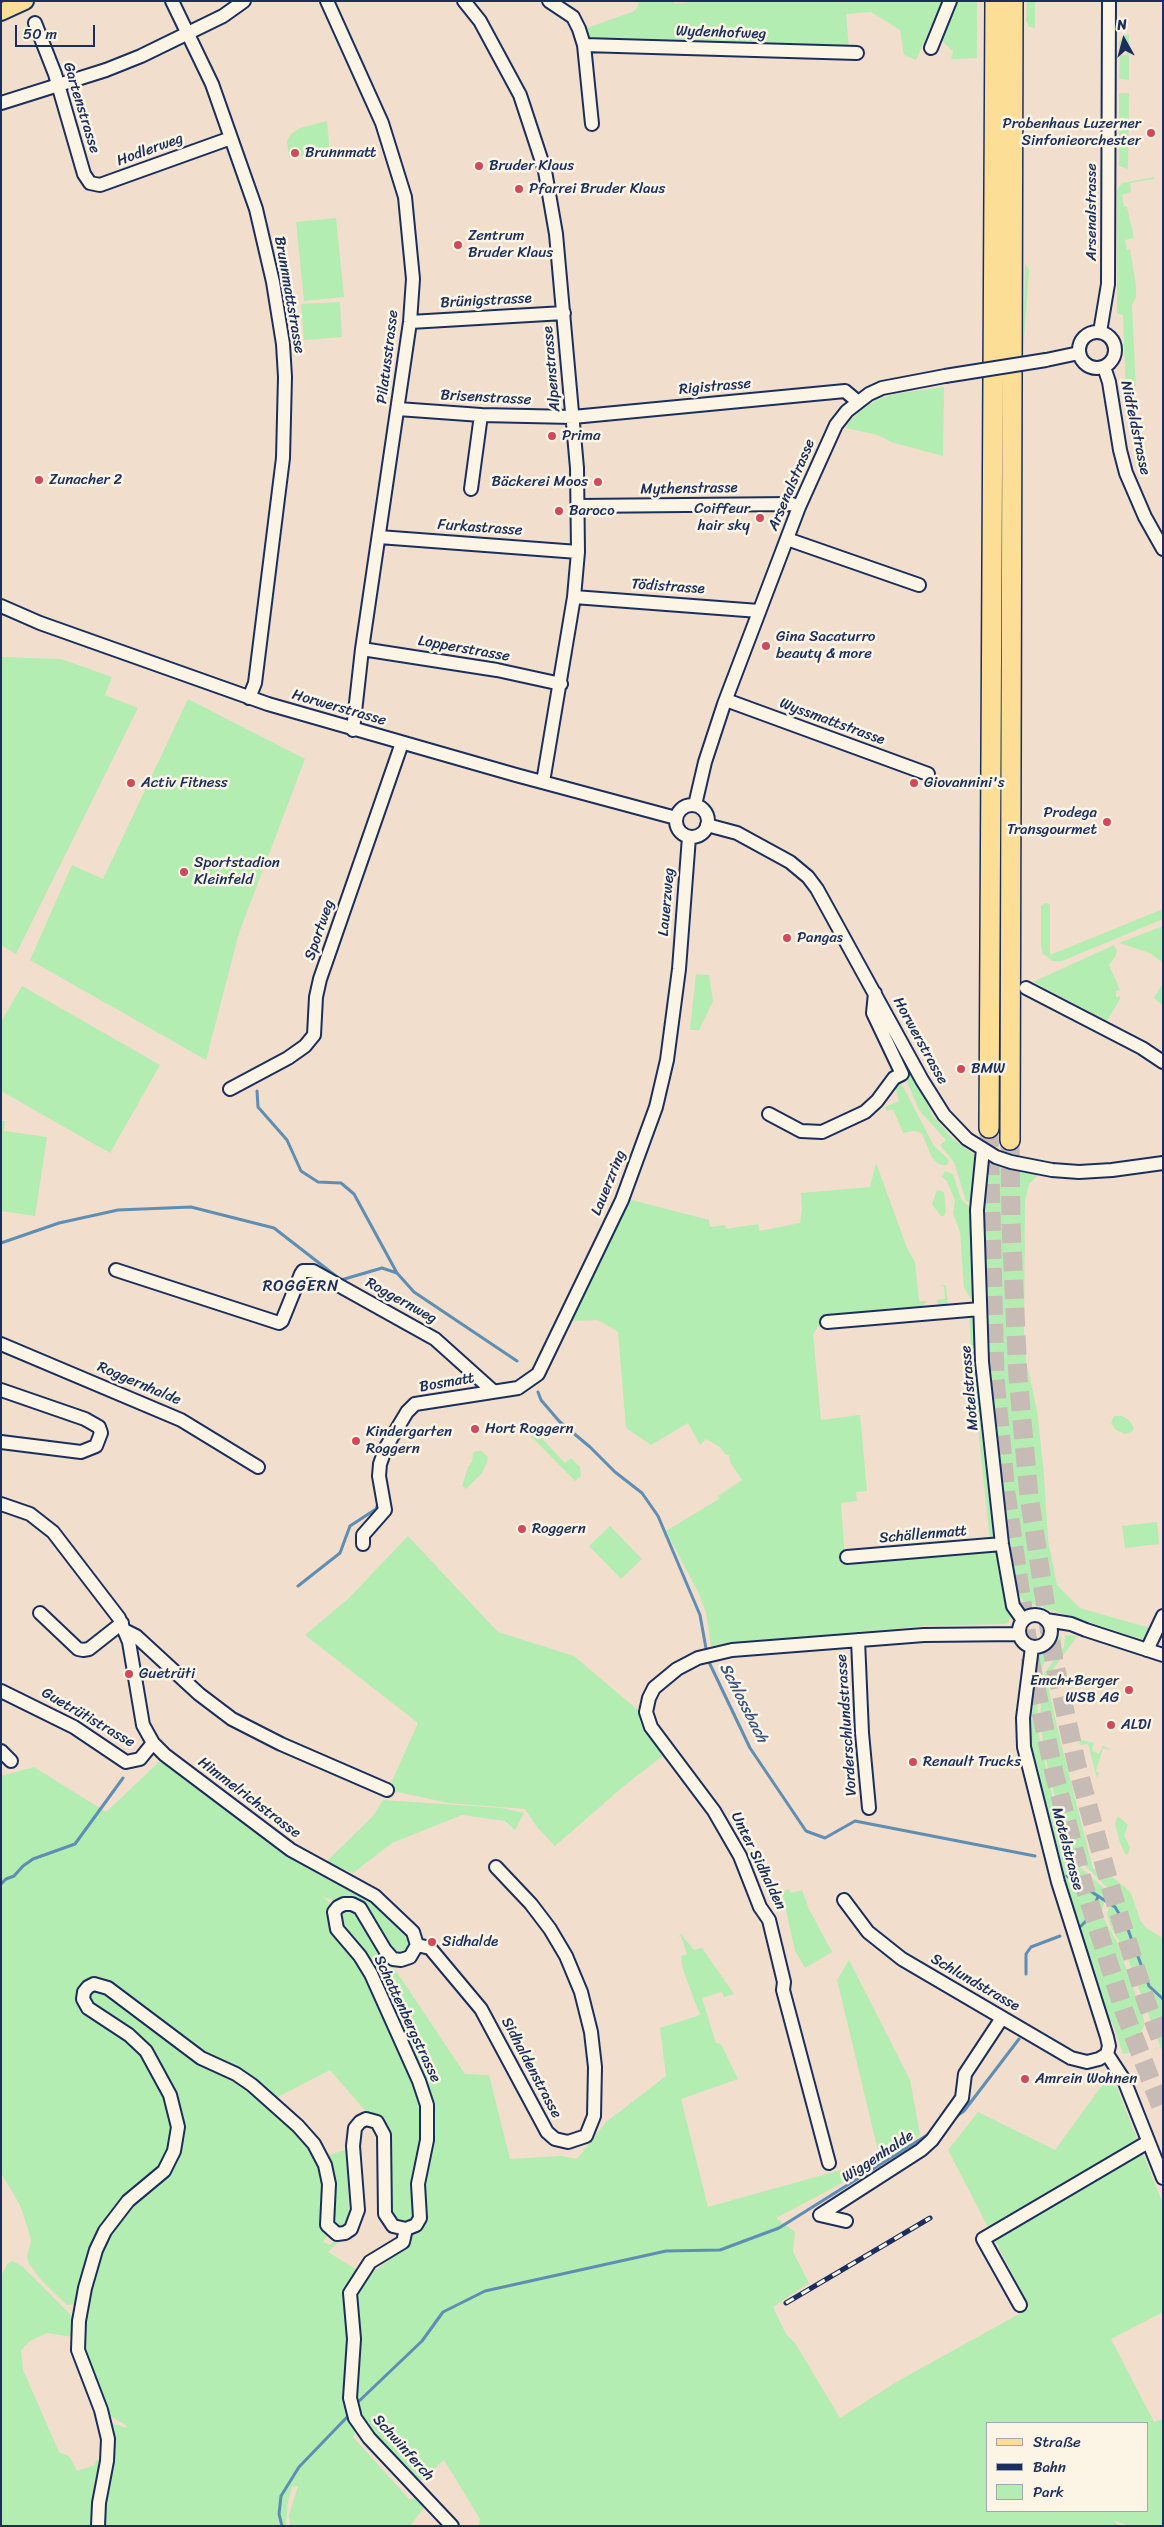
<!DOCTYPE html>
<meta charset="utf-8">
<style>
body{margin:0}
#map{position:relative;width:1164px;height:2527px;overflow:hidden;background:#f2decc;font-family:Sriracha,sans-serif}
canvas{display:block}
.frame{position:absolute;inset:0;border:2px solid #1b2f5e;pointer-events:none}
.legend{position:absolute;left:986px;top:2422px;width:162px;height:90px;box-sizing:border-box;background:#fcf5e5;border:1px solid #a2a6af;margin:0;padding:6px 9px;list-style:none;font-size:15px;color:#1b2f5e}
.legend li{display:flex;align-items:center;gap:10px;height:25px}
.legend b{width:25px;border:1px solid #a2a6af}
.north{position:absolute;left:1099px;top:15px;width:50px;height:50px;-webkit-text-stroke:4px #fcf5e5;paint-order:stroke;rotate:353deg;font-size:14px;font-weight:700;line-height:20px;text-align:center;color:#1b2f5e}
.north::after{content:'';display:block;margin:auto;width:18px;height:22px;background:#1b2f5e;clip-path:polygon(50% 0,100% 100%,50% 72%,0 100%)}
.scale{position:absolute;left:15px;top:25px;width:80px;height:22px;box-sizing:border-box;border:2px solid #1b2f5e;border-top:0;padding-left:6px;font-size:15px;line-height:18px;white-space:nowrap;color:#1b2f5e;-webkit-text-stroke:4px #fcf5e5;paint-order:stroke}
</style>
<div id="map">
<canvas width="1164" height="2527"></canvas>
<div class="frame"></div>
<ul class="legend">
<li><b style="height:6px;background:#fcde96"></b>Straße</li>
<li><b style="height:6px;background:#1b2f5e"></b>Bahn</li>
<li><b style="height:14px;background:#b3edb1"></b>Park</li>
</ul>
<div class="north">N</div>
<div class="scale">50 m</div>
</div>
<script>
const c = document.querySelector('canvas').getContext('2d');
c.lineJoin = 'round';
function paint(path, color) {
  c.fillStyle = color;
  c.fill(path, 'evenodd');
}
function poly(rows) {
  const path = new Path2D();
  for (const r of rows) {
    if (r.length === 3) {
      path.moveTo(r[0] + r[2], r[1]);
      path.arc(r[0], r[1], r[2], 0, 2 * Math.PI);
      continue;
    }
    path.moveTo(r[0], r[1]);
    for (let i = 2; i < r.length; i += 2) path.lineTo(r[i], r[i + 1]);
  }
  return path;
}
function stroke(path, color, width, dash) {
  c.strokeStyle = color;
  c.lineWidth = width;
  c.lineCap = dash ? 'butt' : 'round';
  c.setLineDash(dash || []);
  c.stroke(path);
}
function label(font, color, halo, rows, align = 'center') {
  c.font = font + ' Sriracha,sans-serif';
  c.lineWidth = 5;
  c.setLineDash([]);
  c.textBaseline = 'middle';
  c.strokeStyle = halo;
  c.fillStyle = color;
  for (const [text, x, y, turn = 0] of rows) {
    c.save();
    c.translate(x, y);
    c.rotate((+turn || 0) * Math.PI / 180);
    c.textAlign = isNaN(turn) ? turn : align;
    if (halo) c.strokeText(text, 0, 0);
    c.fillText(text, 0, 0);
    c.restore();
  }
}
paint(poly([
 [639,1,674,1,674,4,700,1,942,1,916,60,904,55,900,30,871,12,846,14,849,48,589,40,584,29,632,12,637,9],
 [956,1,977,1,977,58,951,59,953,51,941,40],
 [1027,1,1035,1,1035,28,1029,27,1026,20],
 [1129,34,1129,80,1119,79,1120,55,1127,55,1126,44,1123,44,1123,51,1119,51,1119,42,1124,36],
 [1119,93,1129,93,1128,169,1119,166],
 [327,121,330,154,289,157,287,141,291,134,300,128],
 [1154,177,1154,179,1130,183,1131,192,1122,195,1124,206,1127,207,1134,238,1125,240,1127,250,1130,249,1136,286,1136,297,1132,305,1136,394,1126,395,1123,315,1117,314,1117,190,1122,183],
 [336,218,344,297,304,301,296,222],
 [1025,264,1029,270,1023,354],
 [340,302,342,337,304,340,301,304],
 [944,387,943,456,891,442,878,435,846,428,848,423,860,411,878,399,900,393],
 [1,657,61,659,112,677,105,695,138,708,16,954,1,945],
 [188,699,305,759,239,933,206,1060,30,960,72,865,103,879],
 [1045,903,1050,904,1050,955,1163,909,1163,919,1062,961,1053,961,1043,954,1041,946,1041,906],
 [1163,926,1163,963,1150,953,1119,943],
 [1114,945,1117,951,1115,957,1109,965,1120,990,1116,991,1116,997,1120,996,1120,999,1107,1021,1033,982],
 [696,974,709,975,713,1001,699,1030,690,1030],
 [1163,983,1163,1006,1154,998],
 [22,986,160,1065,110,1153,1,1091,1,1022],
 [879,1014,908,1065,933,1116,952,1138,977,1157,974,1204,966,1201,954,1162,940,1145,946,1140,919,1110],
 [900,1081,934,1146,949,1160,947,1165,940,1165,932,1158,922,1133,914,1131,903,1133,893,1109,887,1111,885,1107,899,1101,894,1083],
 [1,1121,5,1121,4,1131,47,1137,35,1216,1,1211],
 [876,1163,907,1248,915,1262,919,1301,927,1301,920,1309,826,1316,813,1334,821,1420,860,1415,867,1491,856,1492,857,1501,841,1503,845,1560,995,1550,1005,1598,1012,1613,1008,1623,1005,1624,924,1626,711,1646,706,1613,699,1594,666,1531,719,1499,718,1496,742,1480,730,1462,729,1455,726,1455,720,1447,706,1439,700,1445,688,1423,651,1445,626,1428,618,1332,598,1320,571,1321,628,1199,709,1220,710,1227,725,1225,726,1229,758,1224,759,1231,800,1223,802,1209,801,1193,870,1187],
 [993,1165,1038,1175,1029,1184,1025,1201,1024,1331,1026,1361,1037,1410,1044,1475,1048,1540,1057,1585,1080,1608,1153,1629,1147,1639,1144,1640,1023,1601,1018,1593,998,1460,989,1336,985,1223,987,1180],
 [945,1171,953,1174,961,1199,972,1209,975,1301,973,1302,964,1288,960,1232,953,1214,955,1201,947,1181,942,1177],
 [937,1190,944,1192,946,1212,944,1216,941,1216,932,1204],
 [940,1285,946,1285,948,1307,942,1307,937,1302,937,1300,945,1299,944,1286],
 [969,1314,976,1317,996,1538,990,1540,973,1382],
 [1114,1416,1122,1416,1129,1420,1134,1428,1133,1431,1125,1434,1116,1430,1111,1423],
 [533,1429,565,1463,571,1458,580,1467,581,1476,575,1481,529,1434],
 [476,1451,481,1451,488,1457,487,1463,482,1473,466,1489,462,1486,468,1467,472,1462,473,1453],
 [1157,1522,1159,1544,1125,1548,1122,1526],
 [610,1526,642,1559,621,1579,589,1546],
 [408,1536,498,1632,574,1656,639,1711,664,1755,625,1785,555,1846,537,1827,525,1809,449,1803,388,1790,418,1723,305,1635,348,1599],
 [1065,1635,1077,1636,1050,1674,1057,1678,1057,1683,1048,1685,1057,1727,1093,1869,1101,1868,1126,1888,1131,1893,1140,1920,1146,1928,1163,1938,1163,2054,1127,1956,1110,1925,1107,1914,1112,1897,1109,1889,1074,1855,1065,1840,1045,1756,1040,1721,1042,1676,1064,1647],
 [1061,1636,1061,1645,1044,1663,1039,1675,1037,1727,1062,1839,1072,1860,1106,1890,1107,1894,1101,1914,1117,1942,1144,2019,1144,2026,1129,2053,1123,2054,1112,2022,1108,2022,1064,1883,1027,1736,1028,1711,1036,1660,1041,1652],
 [1082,1740,1094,1743,1092,1751,1099,1754,1103,1746,1110,1749,1111,1750,1103,1748,1096,1771,1099,1773,1097,1778,1088,1744,1080,1745,1079,1741],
 [160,1761,319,1872,361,1892,408,1937,409,1947,405,1951,395,1950,365,1906,342,1899,335,1901,322,1896,331,1904,329,1920,332,1929,364,1970,424,2109,414,2217,408,2224,391,2221,388,2137,330,2070,274,2099,87,1981,80,1985,78,1999,132,2041,165,2090,174,2133,162,2168,120,2205,76,2304,67,2305,43,2282,29,2264,27,2257,31,2241,28,2229,20,2205,1,2173,1,1776,34,1767,106,1812],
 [383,1800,501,1808,524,1813,515,1830,505,1821,462,1815,392,1843,353,1873,326,1862,373,1816],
 [1118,1816,1128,1825,1124,1835,1130,1847,1128,1854,1126,1855,1120,1843,1115,1824],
 [789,1889,791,1893,802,1890,809,1909,832,1952,805,1968,795,1951,782,1892],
 [354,1908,383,1959,392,1965,465,2074,489,2075,510,2159,562,2156,577,2159,606,2122,666,2076,660,2028,700,2015,683,1970,681,1956,687,1954,681,1936,678,1937,681,1934,694,1950,702,1948,734,1994,724,1997,722,1992,702,1998,716,2043,721,2044,738,2079,681,2099,708,2207,880,2159,837,1980,849,1960,910,2080,920,2134,903,2151,776,2218,795,2232,793,2252,809,2283,773,2307,786,2334,795,2343,840,2418,898,2381,1030,2308,948,2150,978,2112,1055,2150,1111,2073,1163,2204,1163,2312,1111,2339,1154,2422,1163,2419,1163,2526,1130,2526,1115,2521,1118,2526,479,2526,480,2519,444,2460,416,2485,362,2421,353,2437,410,2500,419,2495,426,2505,410,2526,290,2526,289,2515,298,2486,292,2487,288,2502,286,2526,101,2526,108,2422,127,2428,126,2425,105,2413,84,2363,82,2319,108,2232,179,2144,150,2052,90,2002,88,1993,97,1988,232,2075,305,2140,325,2177,328,2234,323,2242,330,2245,337,2238,340,2240,328,2252,367,2276,387,2262,412,2237,414,2230,424,2226,426,2220,421,2186,434,2123,431,2101,341,1929,337,1917,344,1909],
 [988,2423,1148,2423,1148,2511,988,2511],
 [349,2149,351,2172,348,2180,349,2214,352,2214,355,2209,344,2230,333,2228,325,2156],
 [13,2261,23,2267,73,2317,73,2337,47,2333,30,2341,21,2350,23,2370,59,2452,70,2457,77,2471,95,2465,96,2461,104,2458,95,2526,1,2526,1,2276,8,2263]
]), '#b3edb1');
stroke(poly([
 [257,1091,258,1107,287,1140,301,1171,318,1182,341,1183,354,1194,397,1273],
 [1,1243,59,1223,118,1210,191,1207,274,1228,341,1280,382,1268,397,1273,414,1292,517,1361],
 [538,1392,541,1400,559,1421,590,1447,615,1472,642,1493,658,1516,700,1615,707,1654],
 [298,1586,340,1553,350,1526,376,1509,379,1501],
 [708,1660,750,1748,806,1831,825,1838,855,1821,1035,1856],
 [1067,1876,1115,1907,1127,1927,1149,1986,1163,1999],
 [1,1884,6,1879,14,1876,23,1866,33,1859,75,1844,123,1778],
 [1081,1926,1092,1915,1098,1896],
 [1026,1974,1026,1954,1031,1947,1060,1936],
 [954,2118,964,2111,1019,2039],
 [356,2404,422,2341,443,2312,485,2291,666,2251,720,2250,779,2228,932,2132],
 [282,2526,279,2514,281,2496,299,2467,351,2413]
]), '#5e8eb3', 3);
stroke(poly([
 [989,1128,995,1378,1006,1493,1031,1664,1054,1773,1082,1879,1124,2011,1163,2112],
 [1010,1140,1011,1224,1018,1377,1029,1496,1054,1661,1077,1766,1109,1882,1147,2004,1163,2046]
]), '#c7bbb6', 19, [19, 9]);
const minor = poly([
 [172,1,212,84,256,209,273,282,283,344,285,377,283,458,255,683,249,698],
 [327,1,382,123,405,197,413,279,410,322,362,649,353,730],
 [464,1,480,21,520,95,545,171,556,234,577,468,578,552,574,597,543,782],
 [549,1,573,17,579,29,584,45,592,124],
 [35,23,55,74,84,174,90,183,100,185,231,138],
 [584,45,857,53],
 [931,48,950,1],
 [1,103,106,70,141,56,223,16,244,1],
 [410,322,564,313],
 [1097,350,18],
 [1100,332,1108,284,1109,1],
 [1046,360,1079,353],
 [1104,367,1109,382,1120,450,1126,473,1145,517,1163,549],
 [398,409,481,415,573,417,845,391,857,401],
 [471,489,481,415],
 [578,506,792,504,799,507],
 [379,537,578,552],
 [787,539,919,585],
 [574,597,759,611],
 [1,606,40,623,268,704,516,775,676,818],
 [362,649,497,670,561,684],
 [726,700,928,774],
 [695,805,705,762,724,704,799,507,836,425,847,411,869,394,882,388,945,376],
 [692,821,16],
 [707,825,737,833,790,862,808,877,817,889,922,1080,944,1115,967,1139,996,1157,1011,1162,1052,1170,1079,1172,1112,1170,1163,1163],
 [1026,988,1142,1048,1163,1062],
 [230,1089,288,1058,305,1046,314,1035,316,997,320,979,402,743],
 [769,1114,801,1131,822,1132,865,1112,877,1101,894,1078,902,1074,873,1013,875,993],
 [983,1149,977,1210,982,1362,1002,1544,1013,1606,1023,1620],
 [116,1270,279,1323,282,1321,301,1274,303,1271,313,1271,435,1339,493,1391],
 [827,1322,980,1309],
 [1,1344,181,1420,258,1467],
 [1,1390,85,1419,99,1427,101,1433,96,1446,81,1452,1,1442],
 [1,1504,30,1514,53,1532,119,1618,129,1642,143,1725,153,1743,165,1755,291,1850,375,1896,413,1932,417,1945],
 [363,1544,363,1535,385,1510,379,1476,380,1464,386,1447,407,1412,415,1404,518,1388,538,1374,622,1200,656,1107,667,1060,679,969,689,837],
 [847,1557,1002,1544],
 [40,1613,78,1649,83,1650,89,1649,122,1623],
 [1035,1631,16],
 [1046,1620,1071,1624,1086,1630,1163,1655],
 [126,1631,136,1636,199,1694,232,1719,281,1744,387,1790],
 [858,1640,862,1733,869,1808],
 [1032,1647,1023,1718,1024,1747,1058,1882,1107,2037,1109,2046,1107,2054],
 [1147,1650,1163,1616],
 [1,1691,74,1727,126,1762,140,1759,153,1743],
 [1,1751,11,1761],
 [844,1900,868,1932,902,1959,1071,2058,1087,2062,1099,2059,1107,2054],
 [417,1945,430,1948,481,2009,547,2132,555,2139,568,2142,586,2136,594,2116,595,2067,591,2032,581,1992,566,1956,550,1929,531,1904,496,1867],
 [1107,2054,1124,2080,1163,2178],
 [829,2163,783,1990,784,1982,769,1920,760,1907,740,1856,714,1811,651,1727,646,1712,649,1698,654,1688,677,1669,698,1658,732,1650,924,1635,1019,1634],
 [820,2215,921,2150,932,2140,962,2098,965,2074,1002,2018],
 [820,2215,846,2221],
 [406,2229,403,2242,370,2262,350,2293,354,2339,350,2398,355,2418,369,2438,452,2526],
 [1020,2305,983,2239,1148,2142],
 [98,2526,99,2503,107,2461,108,2439,101,2410,78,2350,79,2321,85,2288,96,2250,105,2231,128,2201,164,2171,174,2151,178,2127,170,2095,146,2051,129,2035,88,2008,83,1999,84,1992,88,1987,94,1984,108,1988,201,2058,236,2074,252,2085,298,2126,314,2144,325,2165,329,2184,327,2225,337,2234,345,2233,351,2229,358,2210,353,2146,355,2128,360,2122,366,2119,377,2122,384,2135,385,2214,393,2226,406,2229,416,2225,420,2218,418,2184,427,2140,427,2105,419,2081,371,1974,360,1956,337,1929,334,1912,338,1907,344,1904,352,1904,360,1908,385,1950,393,1959,401,1960,410,1957,417,1945]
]);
const major = poly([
 [1,12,25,1]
]);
const highway = poly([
 [989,1128,995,1],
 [1010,1140,1013,1]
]);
stroke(minor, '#1b2f5e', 16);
stroke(major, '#1b2f5e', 20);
stroke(highway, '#1b2f5e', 22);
stroke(minor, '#fcf5e5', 12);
stroke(major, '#fcde96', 16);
stroke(highway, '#fcde96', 19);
const rail = poly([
 [786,2303,930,2218]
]);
stroke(rail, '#1b2f5e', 5);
stroke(rail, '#fcf5e5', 3, [9]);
const minorBridge = poly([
 [945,376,1046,360]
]);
stroke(minorBridge, '#1b2f5e', 16, []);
stroke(minorBridge, '#fcf5e5', 12);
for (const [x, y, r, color] of [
 [1151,133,5,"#d1495b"],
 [295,153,5,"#d1495b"],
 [479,166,5,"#d1495b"],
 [519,189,5,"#d1495b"],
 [458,245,5,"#d1495b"],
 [552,436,5,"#d1495b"],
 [39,480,5,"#d1495b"],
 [598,482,5,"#d1495b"],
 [559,511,5,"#d1495b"],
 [760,518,5,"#d1495b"],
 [766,646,5,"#d1495b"],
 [131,783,5,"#d1495b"],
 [914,783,5,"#d1495b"],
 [1107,822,5,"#d1495b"],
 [184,872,5,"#d1495b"],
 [787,938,5,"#d1495b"],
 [961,1069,5,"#d1495b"],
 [475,1429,5,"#d1495b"],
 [356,1441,5,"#d1495b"],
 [522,1529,5,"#d1495b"],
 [129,1674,5,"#d1495b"],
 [1129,1690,5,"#d1495b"],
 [1111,1725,5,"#d1495b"],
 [913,1762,5,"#d1495b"],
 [432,1942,5,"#d1495b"],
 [1025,2079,5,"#d1495b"]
]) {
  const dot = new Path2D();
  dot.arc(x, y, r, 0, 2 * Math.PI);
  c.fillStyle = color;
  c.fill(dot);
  stroke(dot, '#fcf5e5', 2);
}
label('15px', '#1b2f5e', '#fcf5e5', [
 ["Wydenhofweg",721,33,2],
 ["Gartenstrasse",81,108,73],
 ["Hodlerweg",150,150,-20],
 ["Arsenalstrasse",1092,212,-90],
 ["Brunnmattstrasse",289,295,80],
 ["Brünigstrasse",486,301,-3],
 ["Pilatusstrasse",388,357,-83],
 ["Alpenstrasse",552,369,-95],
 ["Rigistrasse",715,387,-5],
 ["Brisenstrasse",486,398,3],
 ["Nidfeldstrasse",1135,428,78],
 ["Arsenalstrasse",792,485,-67],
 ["Mythenstrasse",689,489,-1],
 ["Furkastrasse",480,528,4],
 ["Tödistrasse",668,587,4],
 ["Lopperstrasse",464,649,10],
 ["Horwerstrasse",339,708,16],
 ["Wyssmattstrasse",832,722,20],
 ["Lauerzweg",667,902,-85],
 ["Sportweg",320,930,-71],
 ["Horwerstrasse",920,1041,61],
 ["Lauerzring",609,1183,-68],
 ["Roggernweg",401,1301,29],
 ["Bosmatt",447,1383,-10],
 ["Roggernhalde",139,1384,23],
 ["Motelstrasse",970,1388,-95],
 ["Schällenmatt",923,1535,-5],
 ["Guetrütistrasse",88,1718,30],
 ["Vorderschlundstrasse",847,1725,-94],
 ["Himmelrichstrasse",249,1798,37],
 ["Motelstrasse",1067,1849,75],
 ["Unter Sidhalden",758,1861,64],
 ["Schlundstrasse",975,1983,30],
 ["Schattenbergstrasse",407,2019,65],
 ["Sidhaldenstrasse",531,2068,62],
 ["Wiggenhalde",878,2157,-33],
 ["Schwinferch",403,2448,48]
]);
label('15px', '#1b2f5e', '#fcf5e5', [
 ["Probenhaus Luzerner",1141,124,"right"],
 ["Sinfonieorchester",1141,141,"right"],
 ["Brunnmatt",305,153],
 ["Bruder Klaus",489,166],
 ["Pfarrei Bruder Klaus",529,189],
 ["Zentrum",468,236],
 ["Bruder Klaus",468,253],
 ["Prima",562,436],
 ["Zunacher 2",49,480],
 ["Bäckerei Moos",588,482,"right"],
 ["Coiffeur",750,509,"right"],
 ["hair sky",750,526,"right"],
 ["Baroco",569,511],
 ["Gina Sacaturro",776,637],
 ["beauty & more",776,654],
 ["Activ Fitness",141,783],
 ["Giovannini's",924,783],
 ["Prodega",1097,813,"right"],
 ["Transgourmet",1097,830,"right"],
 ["Sportstadion",194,863],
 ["Kleinfeld",194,880],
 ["Pangas",797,938],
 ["BMW",971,1069],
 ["Hort Roggern",485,1429],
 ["Kindergarten",366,1432],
 ["Roggern",366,1449],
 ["Roggern",532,1529],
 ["Guetrüti",139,1674],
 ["Emch+Berger",1119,1681,"right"],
 ["WSB AG",1119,1698,"right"],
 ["ALDI",1121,1725],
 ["Renault Trucks",923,1762],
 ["Sidhalde",442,1942],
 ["Amrein Wohnen",1035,2079]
], 'left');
c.letterSpacing = '1px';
label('16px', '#1b2f5e', '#fcf5e5', [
 ["ROGGERN",301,1287]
]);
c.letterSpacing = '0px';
label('italic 16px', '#375682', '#fcf5e5', [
 ["Schlossbach",743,1703,63]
]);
</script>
